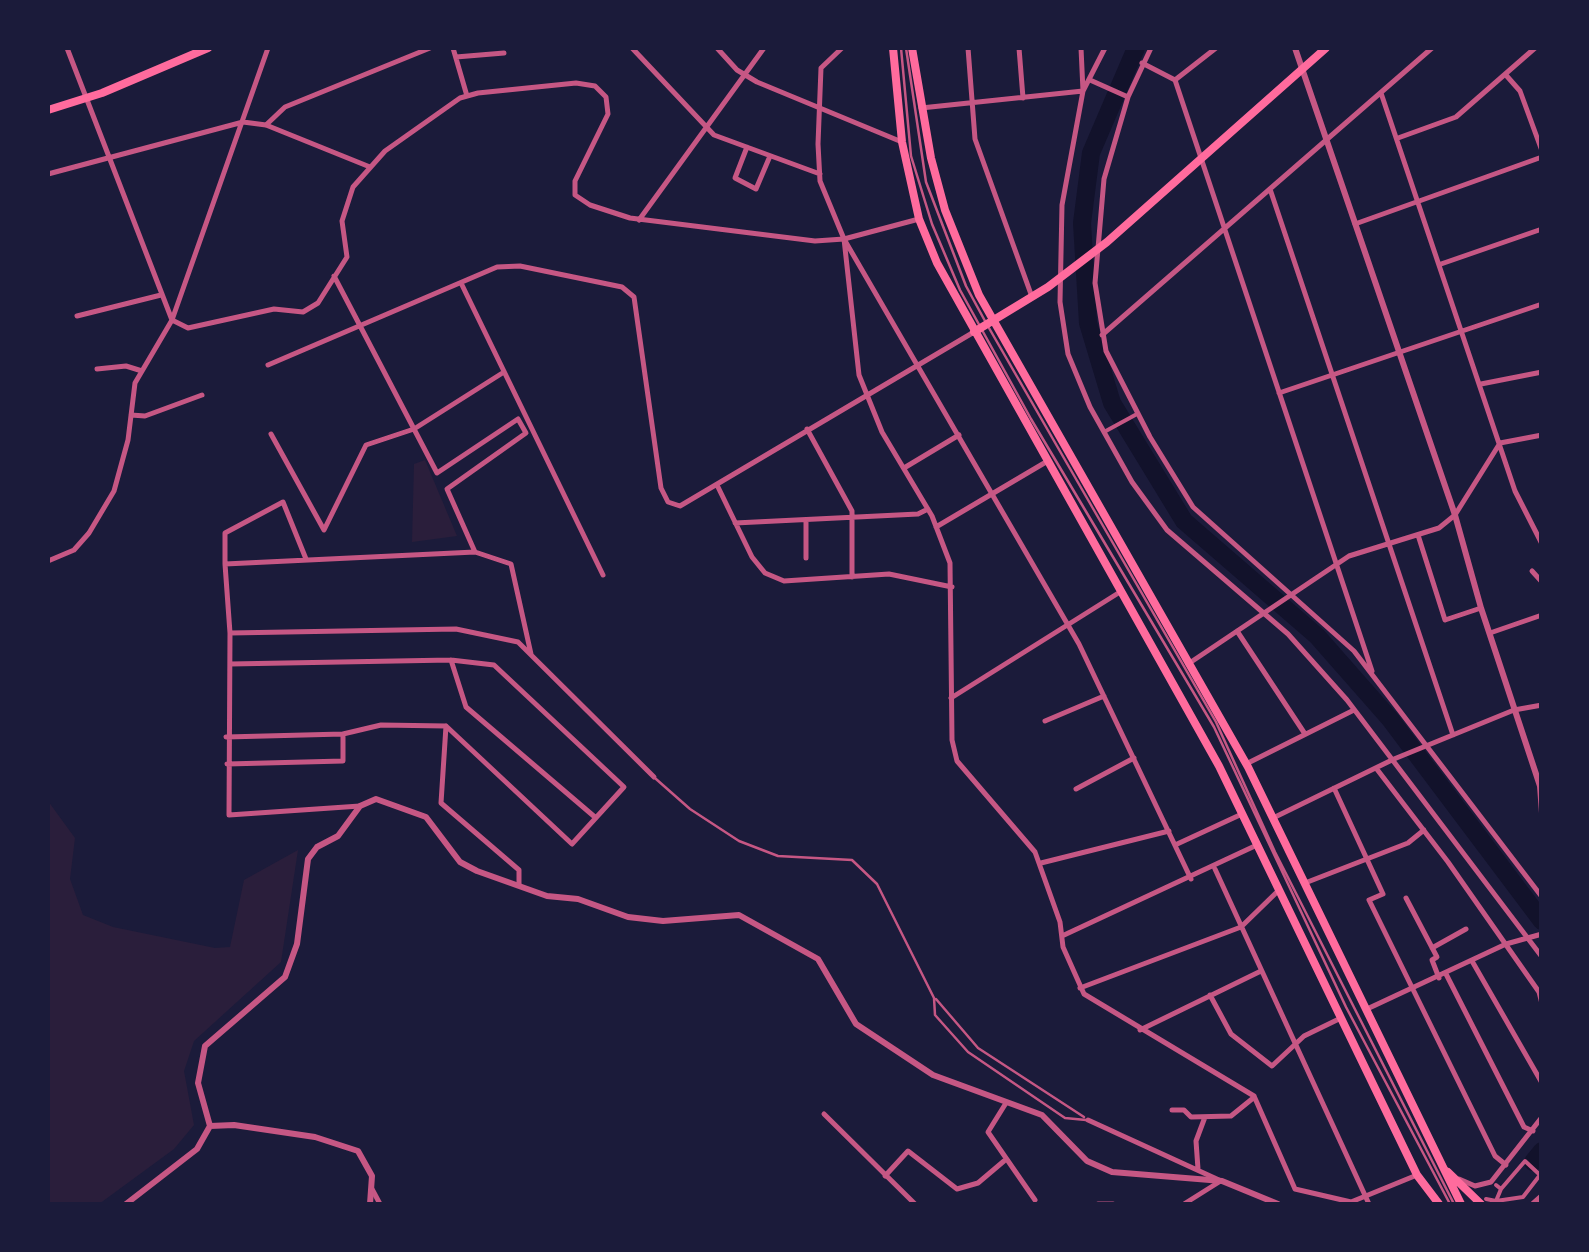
<!DOCTYPE html>
<style>
body{margin:0}
#map{position:relative;width:1589px;height:1252px;overflow:hidden;background:#1b1b3a;font-family:Karla,sans-serif}
canvas{display:block}
.frame{position:absolute;inset:0;border:50px solid #1b1b3a;pointer-events:none}
</style>
<div id="map">
<canvas width="1589" height="1252"></canvas>
<div class="frame"></div>
</div>
<script>
const c = document.querySelector('canvas').getContext('2d');
c.lineJoin = 'round';
function paint(path, color) {
  c.fillStyle = color;
  c.fill(path, 'evenodd');
}
function poly(rows) {
  const path = new Path2D();
  for (const r of rows) {
    path.moveTo(r[0], r[1]);
    for (let i = 2; i < r.length; i += 2) path.lineTo(r[i], r[i + 1]);
  }
  return path;
}
function stroke(path, color, width, dash) {
  c.strokeStyle = color;
  c.lineWidth = width;
  c.lineCap = dash ? 'butt' : 'round';
  c.setLineDash(dash || []);
  c.stroke(path);
}
paint(poly([
 [425,460,457,536,412,542,414,464],
 [48,801,75,838,70,879,83,915,113,927,215,948,230,947,244,880,298,850,281,962,194,1041,184,1071,194,1125,174,1149,99,1204,48,1204]
]), '#2a1e3b');
stroke(poly([
 [1136,48,1091,153,1082,223,1088,323,1112,403,1184,521,1317,636,1390,719,1542,921],
 [1533,1162,1542,1151]
]), '#12122b', 18);
stroke(poly([
 [901,48,911,156,932,224,960,290,1031,419,1214,727,1346,1007,1450,1204],
 [906,48,926,182,966,286,985,321],
 [989,328,1216,722,1275,852,1454,1204],
 [656,779,690,809,739,841,778,856,852,860,877,884,934,998,935,1015,968,1052,1065,1118,1086,1120],
 [936,999,978,1048,1084,1117]
]), '#c65784', 2.5);
stroke(poly([
 [1104,432,1137,414],
 [1486,1199,1496,1201,1501,1189,1496,1185],
 [1496,1201,1523,1197,1540,1175,1525,1161,1501,1189]
]), '#c65784', 4);
stroke(poly([
 [67,48,172,320,188,328,274,309,303,312,318,303,347,257,342,221,353,187,385,151,460,98,478,93,576,83,595,86,606,97,608,114,575,181,575,195,590,205,630,218,815,241,844,239,919,219],
 [453,48,467,96],
 [632,48,714,135,820,174],
 [717,48,737,70,757,82,902,142],
 [842,48,821,68,818,144,820,181,844,239,1079,644,1191,879],
 [968,48,975,139,1032,297],
 [1019,48,1023,98],
 [1105,48,1083,91,1062,205,1060,302,1068,354,1090,407,1132,482,1167,530,1288,634,1347,700,1542,957],
 [1151,48,1128,97,1104,179,1095,283,1106,351,1150,437,1193,507,1354,651,1542,897],
 [456,57,504,53],
 [1142,63,1175,80,1372,671],
 [1505,74,1520,91,1542,151],
 [1090,80,1128,97],
 [1175,80,1216,48],
 [1381,93,1515,491,1542,544],
 [921,108,1083,91,1081,48],
 [266,125,285,107,430,48],
 [1398,138,1456,117,1535,48],
 [747,147,735,178,756,189,770,156],
 [48,174,243,122,266,125,370,167],
 [1270,189,1453,735],
 [639,220,764,48],
 [1355,224,1542,157],
 [844,239,859,375,882,432,932,516,950,563,952,740,957,761,1035,852,1060,922,1063,947,1084,994,1254,1096],
 [1441,264,1542,229],
 [334,276,437,473,518,419,526,433,447,489,475,552],
 [462,285,603,575],
 [77,316,161,295],
 [1102,335,1432,48],
 [268,365,497,267,520,266,622,287,634,297,661,488,668,502,680,506,974,332],
 [97,369,126,366,142,371],
 [1481,384,1542,372],
 [1279,393,1542,304],
 [131,415,145,416,202,395],
 [807,429,852,511,852,577],
 [271,434,324,530,366,445,414,429,504,372],
 [904,468,959,435],
 [718,487,752,557,765,573,784,581,889,574,952,587],
 [806,522,806,558],
 [735,523,918,514,928,509],
 [936,527,1046,462],
 [1418,535,1445,620,1481,608],
 [48,561,74,550,89,533,114,491,128,440,135,383,172,320,268,48],
 [225,564,225,533,283,502,306,559],
 [1532,571,1542,582],
 [1237,631,1305,734],
 [230,633,456,629,518,642,654,777],
 [1490,633,1542,615],
 [451,660,466,707,596,818],
 [230,664,451,660,494,665,624,787,572,844,446,726],
 [1188,664,1349,556,1439,528,1455,515,1500,443,1542,435],
 [951,698,1120,592],
 [1045,721,1104,696],
 [343,734,381,725,446,726,441,803,519,870,519,884],
 [226,737,343,734,343,761,227,764],
 [1246,764,1354,710],
 [1376,768,1448,862,1539,992,1542,1004],
 [1334,788,1383,894,1369,900,1495,1156,1506,1165],
 [1076,789,1134,758],
 [360,806,229,815,230,633,225,564,475,552,511,564,531,654],
 [1273,818,1394,759,1514,710,1542,705],
 [1175,845,1242,814],
 [1041,863,1169,831],
 [1215,869,1369,1204],
 [1305,883,1408,843,1424,830],
 [1406,898,1437,957,1432,960,1439,978],
 [1062,936,1257,845],
 [1432,948,1466,929],
 [1472,961,1542,1083],
 [1446,974,1524,1127,1533,1131],
 [1080,988,1241,927,1279,890],
 [1210,995,1231,1034,1272,1066,1304,1036,1341,1018],
 [1367,1009,1506,944,1542,934],
 [1140,1030,1261,971],
 [1254,1096,1295,1189,1351,1202,1417,1175],
 [1006,1103,988,1132,1035,1200],
 [1172,1110,1184,1110,1191,1117,1231,1116,1252,1099],
 [824,1114,915,1204],
 [1088,1120,1219,1180],
 [1198,1169,1196,1141,1205,1117],
 [885,1176,908,1151,957,1189,978,1183,1004,1161],
 [1459,1179,1475,1186,1491,1182,1542,1117],
 [372,1189,380,1204],
 [1098,1204,1113,1204],
 [1184,1204,1219,1182]
]), '#c65784', 5);
stroke(poly([
 [1295,48,1455,515,1481,608,1540,786,1542,813],
 [210,1126,198,1083,205,1046,285,977,297,944,308,859,317,847,338,836,360,806,376,799,426,817,460,862,477,871,547,896,578,899,628,917,663,921,739,915,818,959,856,1024,933,1075,1042,1115,1087,1161,1112,1172,1222,1181,1278,1204],
 [126,1204,197,1149,210,1126,234,1125,315,1137,358,1151,372,1176,370,1204],
 [1533,1204,1542,1196]
]), '#c65784', 6);
stroke(poly([
 [48,110,102,93,208,48]
]), '#ff6b9d', 8);
stroke(poly([
 [893,48,902,142,919,219,937,263,1219,766,1417,1175,1439,1204],
 [912,48,931,158,945,210,979,295,1248,767,1461,1204],
 [974,332,1048,287,1107,242,1326,48],
 [1448,1172,1481,1204]
]), '#ff6b9d', 8);
</script>
